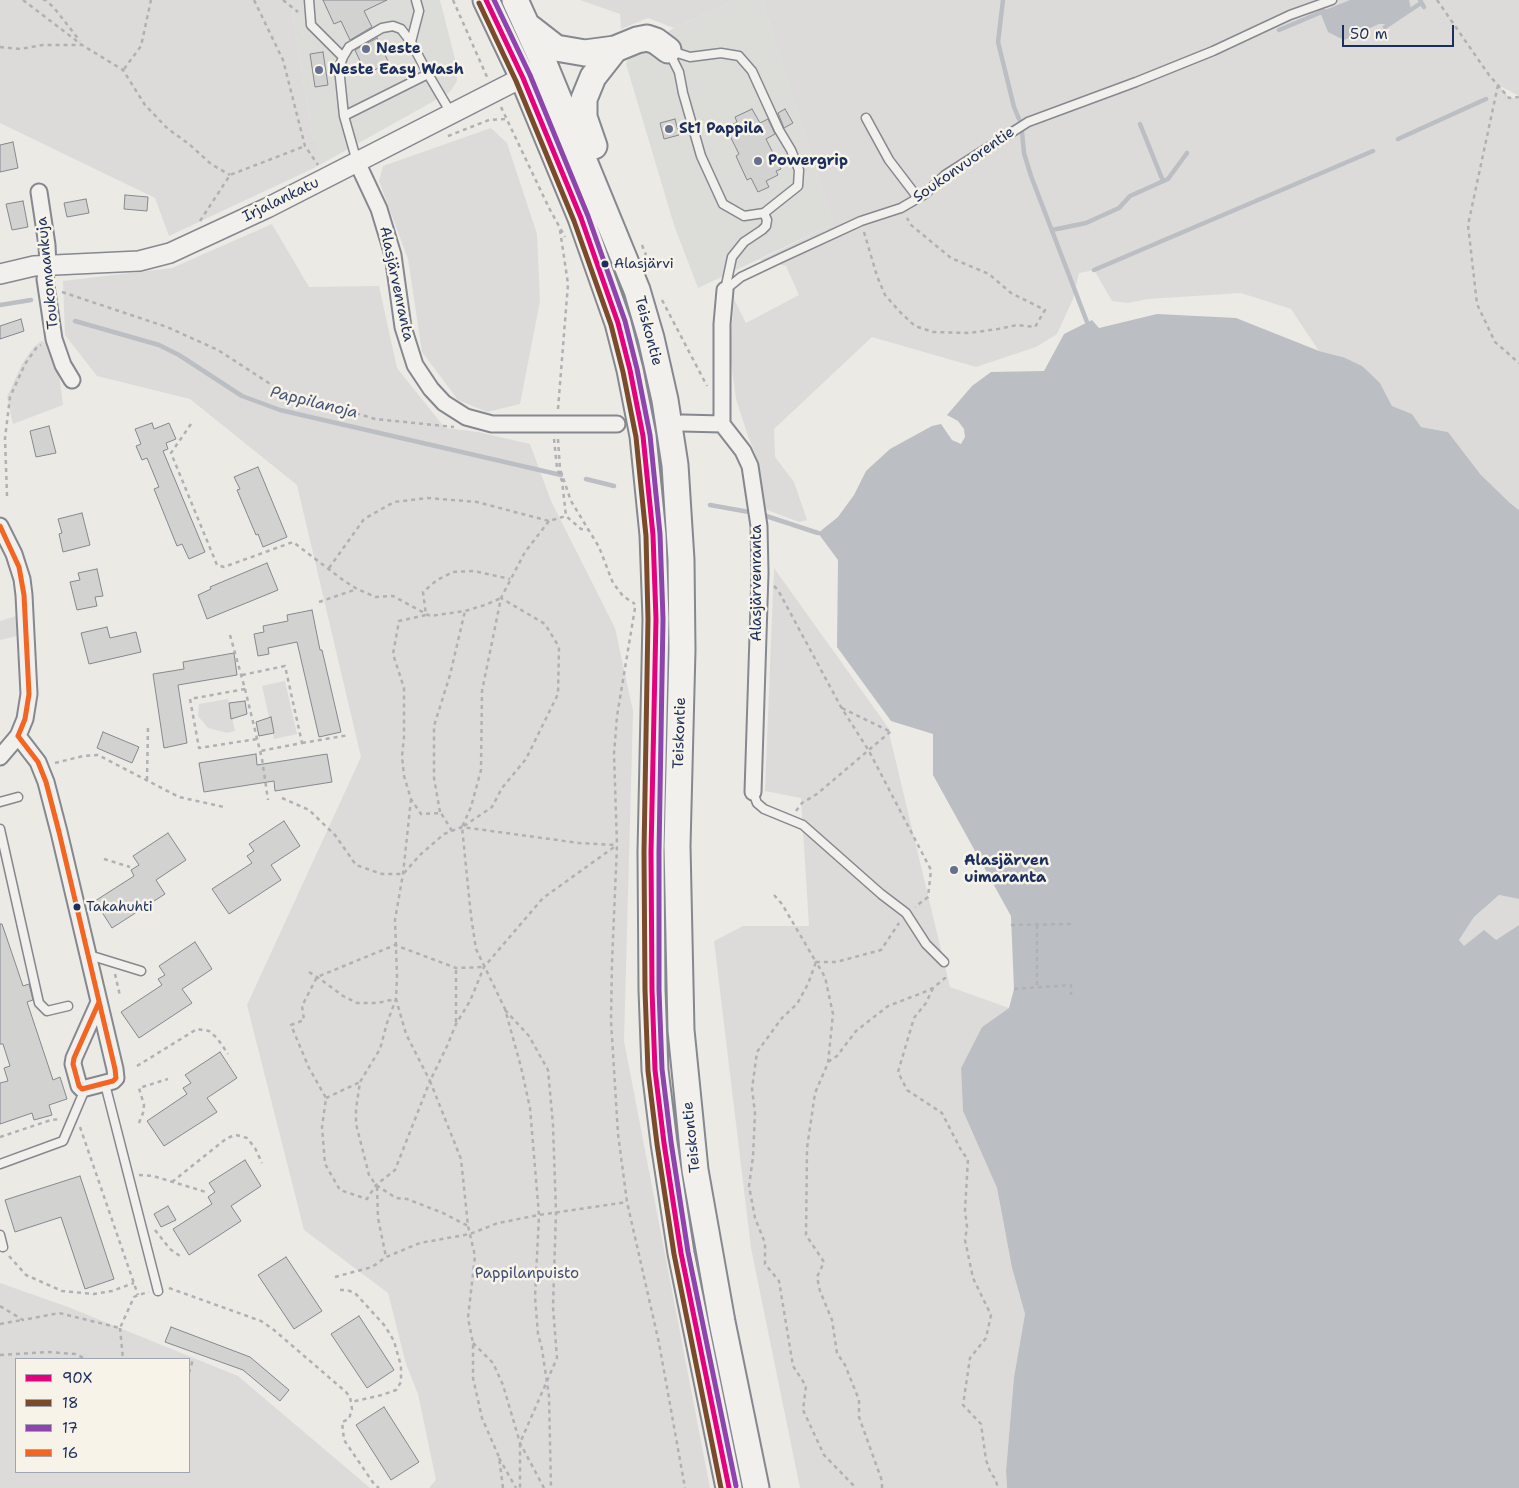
<!DOCTYPE html>
<meta charset="utf-8">
<style>
body{margin:0}
#map{position:relative;width:1519px;height:1488px;overflow:hidden;background:#ebeae5;font-family:"Shantell Sans",sans-serif}
canvas{display:block}
.legend{position:absolute;left:15px;top:1358px;width:175px;height:115px;box-sizing:border-box;background:#f7f3e8;border:1px solid #9fa5b1;margin:0;padding:6px 9px;list-style:none;font-size:15px;color:#1b2f5e}
.legend li{display:flex;align-items:center;gap:10px;height:25px}
.legend b{width:25px;border:1px solid #9fa5b1}
.scale{position:absolute;left:1342px;top:25px;width:112px;height:22px;box-sizing:border-box;border:2px solid #1b2f5e;border-top:0;padding-left:6px;font-size:15px;line-height:18px;white-space:nowrap;color:#1b2f5e;-webkit-text-stroke:4px #f7f3e8;paint-order:stroke}
</style>
<div id="map">
<canvas width="1519" height="1488"></canvas>
<ul class="legend">
<li><b style="height:6px;background:#e5007d"></b>90X</li>
<li><b style="height:6px;background:#7a4b2a"></b>18</li>
<li><b style="height:6px;background:#8e44ad"></b>17</li>
<li><b style="height:6px;background:#f26522"></b>16</li>
</ul>
<div class="scale">50 m</div>
</div>
<script>
const c = document.querySelector('canvas').getContext('2d');
c.lineJoin = 'round';
function paint(path, color) {
  c.fillStyle = color;
  c.fill(path, 'evenodd');
}
function poly(rows) {
  const path = new Path2D();
  for (const r of rows) {
    path.moveTo(r[0], r[1]);
    for (let i = 2; i < r.length; i += 2) path.lineTo(r[i], r[i + 1]);
  }
  return path;
}
function stroke(path, color, width, dash) {
  c.strokeStyle = color;
  c.lineWidth = width;
  c.lineCap = dash ? 'butt' : 'round';
  c.setLineDash(dash || []);
  c.stroke(path);
}
function label(font, color, halo, rows, align = 'center') {
  c.font = font + ' "Shantell Sans",sans-serif';
  c.lineWidth = 5;
  c.setLineDash([]);
  c.textBaseline = 'middle';
  c.strokeStyle = halo;
  c.fillStyle = color;
  for (const [text, x, y, turn = 0] of rows) {
    c.save();
    c.translate(x, y);
    c.rotate((+turn || 0) * Math.PI / 180);
    c.textAlign = isNaN(turn) ? turn : align;
    if (halo) c.strokeText(text, 0, 0);
    c.fillText(text, 0, 0);
    c.restore();
  }
}
paint(poly([
 [290,0,440,0,457,67,457,81,450,92,314,168,305,146,313,139],
 [735,0,762,0,833,224,698,288,674,225,626,64,632,54,674,28]
]), '#dcdcd9');
paint(poly([
 [0,0,290,0,313,139,317,151,314,168,169,236,155,198,0,123],
 [580,0,735,0,674,28,648,18,621,29,620,14],
 [762,0,1519,0,1519,96,1500,86,1509,98,1519,98,1519,510,1510,503,1481,475,1448,432,1421,427,1412,414,1392,406,1380,383,1341,356,1319,351,1291,309,1241,293,1148,299,1127,303,1112,301,1094,270,1079,273,1073,299,1057,334,1036,347,976,367,872,337,774,429,775,457,794,482,807,520,799,522,765,509,756,456,748,436,736,399,730,354,734,299,746,323,799,295,786,266,760,260,833,224],
 [491,128,507,143,537,234,540,301,520,404,487,412,458,400,422,352,408,259,379,181,383,166],
 [272,224,309,287,379,286,397,368,445,428,478,432,530,444,551,501,615,628,633,711,624,1041,710,1488,429,1488,436,1480,418,1394,406,1364,388,1293,304,1230,247,1005,361,757,297,485,190,399,97,376,65,335,63,281,172,268],
 [41,341,46,343,58,367,63,405,13,424,7,397,22,364,33,348],
 [774,568,892,733,889,733,950,987,1009,1008,982,1027,961,1068,963,1111,997,1188,1012,1268,1025,1314,1014,1377,1006,1471,1007,1488,800,1488,751,1248,714,941,743,926,809,926,801,798,765,791],
 [16,616,17,636,0,640,0,621],
 [285,681,297,734,274,739,262,686],
 [228,699,235,731,227,733,208,728,198,716,199,704],
 [1499,895,1519,899,1519,925,1496,940,1464,946,1459,940,1474,917],
 [0,1283,68,1307,238,1376,370,1488,0,1488],
 [16,1359,189,1359,189,1472,16,1472]
]), '#dcdbd9');
paint(poly([
 [1350,0,1409,0,1411,9,1389,24,1379,24,1344,40,1328,32,1320,12],
 [1157,314,1236,318,1319,351,1343,357,1362,366,1380,383,1392,406,1412,414,1421,427,1448,432,1481,475,1510,503,1519,510,1519,899,1499,895,1474,917,1459,940,1464,946,1484,930,1496,940,1519,925,1519,1488,1007,1488,1006,1471,1014,1377,1025,1314,1012,1268,997,1188,963,1111,961,1068,982,1027,1009,1008,1014,989,1011,916,933,775,933,734,891,721,837,647,838,560,818,533,838,517,854,495,866,471,890,449,932,426,941,424,952,440,961,444,965,437,964,429,958,421,947,415,972,386,991,372,1044,371,1064,334,1092,320,1099,328]
]), '#bbbec3');
stroke(poly([
 [1003,0,998,42,1014,107,1019,119],
 [1385,27,1421,3,1424,7,1420,0],
 [1279,30,1324,11],
 [1140,124,1163,181],
 [1022,132,1024,153,1031,176,1087,322],
 [1398,139,1486,99],
 [1052,230,1086,223,1119,208,1130,196,1168,179,1187,153],
 [1094,270,1373,151],
 [0,305,31,300],
 [75,321,159,345,179,355,242,396,280,410,561,475],
 [586,479,614,486],
 [710,505,749,512],
 [763,515,818,533]
]), '#bbbec3', 4.5);
const building = poly([
 [323,0,387,0,364,11,372,27,350,40,341,21,334,24,323,0],
 [377,38,389,63,366,74,355,50,377,38],
 [323,52,328,85,315,87,310,54,323,52],
 [752,109,760,123,768,119,775,134,766,139,781,169,776,171,778,175,766,181,769,187,758,192,751,178,747,180,736,156,739,154,726,128,737,122,735,117,752,109],
 [785,109,793,123,784,128,778,113,785,109],
 [675,119,679,135,664,139,660,123,675,119],
 [13,142,18,168,0,172,0,145,13,142],
 [125,195,148,197,147,211,124,209,125,195],
 [86,199,89,213,67,217,64,203,86,199],
 [23,201,28,227,12,230,6,204,23,201],
 [21,319,24,331,0,339,0,326,21,319],
 [152,423,154,429,169,423,176,439,166,443,168,449,163,451,205,552,189,559,182,544,177,546,154,489,159,487,147,458,142,460,136,446,141,444,135,429,152,423],
 [49,426,56,453,36,457,30,431,49,426],
 [258,467,287,537,263,547,258,534,256,535,237,490,240,489,234,477,258,467],
 [82,513,90,545,63,552,59,534,62,533,58,519,82,513],
 [267,563,278,590,207,619,198,595,211,589,210,587,267,563],
 [97,569,103,596,95,597,97,606,77,610,70,582,80,580,78,573,97,569],
 [312,610,320,650,322,650,341,732,319,737,297,642,268,648,269,654,258,656,254,634,264,632,263,626,288,621,287,615,312,610],
 [107,627,110,638,136,632,141,652,89,664,81,633,107,627],
 [234,653,237,675,178,685,187,743,164,748,153,674,184,669,183,662,234,653],
 [245,701,247,714,231,719,229,703,245,701],
 [271,717,274,733,259,736,256,722,271,717],
 [103,732,139,747,132,763,97,748,103,732],
 [256,754,257,765,327,754,332,782,275,791,274,781,204,792,199,763,256,754],
 [284,821,300,846,271,865,281,880,229,914,212,889,252,863,247,856,254,851,249,844,284,821],
 [168,833,186,860,156,880,165,894,112,928,95,901,134,876,131,870,139,865,133,856,168,833],
 [0,924,2,924,23,986,29,984,33,1000,27,1002,53,1080,60,1077,67,1099,49,1105,52,1115,34,1120,32,1113,0,1124,0,1083,8,1081,4,1068,10,1066,3,1044,0,1044,0,924],
 [195,942,212,969,182,989,192,1003,139,1038,121,1012,162,985,158,979,165,975,159,966,195,942],
 [220,1052,237,1078,207,1098,217,1112,164,1146,147,1121,187,1094,183,1088,191,1083,185,1075,220,1052],
 [245,1160,261,1186,231,1206,241,1221,189,1255,173,1229,212,1204,208,1197,215,1192,209,1183,245,1160],
 [80,1176,114,1279,85,1289,61,1217,15,1232,5,1200,80,1176],
 [168,1206,176,1220,161,1227,154,1214,168,1206],
 [286,1257,322,1311,294,1329,258,1275,286,1257],
 [359,1316,394,1370,367,1388,331,1334,359,1316],
 [171,1327,250,1357,289,1390,280,1401,243,1370,165,1342,171,1327],
 [384,1407,419,1462,391,1480,356,1425,384,1407]
]);
paint(building, '#d2d2d0');
stroke(building, '#85888f', 1);
const service = poly([
 [309,0,311,25,343,57],
 [411,42,419,11,416,0],
 [668,50,690,57,721,53,739,56,752,71,779,130,791,150,799,170,798,186,764,213,744,216,723,204,701,156,683,93,679,72,668,50],
 [344,116,339,68,343,57,349,47,382,28,393,26,401,29,411,42,428,74],
 [866,118,889,160,918,198],
 [357,162,344,116,428,74,451,113],
 [725,290,741,277,781,258,861,221,901,208,925,194,945,175,1028,122,1136,82,1213,51,1290,15,1332,0],
 [725,290,732,257,744,242,762,230,766,226,767,220,764,213],
 [753,792,757,803,764,809,803,825,881,894,906,913,926,944,944,962],
 [0,802,18,797],
 [0,829,39,1003,47,1011,68,1006],
 [89,955,141,971],
 [105,1084,158,1291],
 [0,1164,63,1141,85,1089],
 [0,1235,3,1247]
]);
const minor = poly([
 [357,162,379,209,393,255,403,327,415,365,431,389,444,403,466,417,492,424,617,424],
 [39,192,47,245,48,265,45,279,54,339,63,365,72,380],
 [682,423,722,424,743,451,750,466,759,526,760,573,753,792],
 [722,424,722,324,725,290],
 [0,526,14,554,22,579,24,595,29,694,25,719,18,736,0,757],
 [18,736,38,762,46,782,59,832,115,1069,116,1078,113,1081,82,1089,79,1086,73,1064,74,1058,99,1002]
]);
const tertiary = poly([
 [0,274,34,266,139,261,170,253,267,208,535,71]
]);
const trunk = poly([
 [486,0,523,78,581,218,618,323,630,370,643,436,653,535,656,619,651,852,652,990,655,1070,664,1143,681,1253,729,1488],
 [515,0,545,66,637,290,651,338,665,400,675,465,681,560,682,650,677,846,681,1030,695,1170,722,1322,756,1488],
 [529,27,556,48,585,53,615,49,637,40,647,38,656,41,668,50],
 [594,146,584,117,584,99,593,77,615,49]
]);
stroke(service, '#85888f', 11);
stroke(minor, '#85888f', 19);
stroke(tertiary, '#85888f', 22);
stroke(trunk, '#85888f', 29);
stroke(poly([
 [23,0,82,45,123,70,145,105,168,129,189,144,211,164,230,175],
 [43,0,46,0,55,9,80,41],
 [254,0,283,60,305,146,318,165],
 [283,0,298,12],
 [453,0,487,77],
 [1437,0,1489,75,1509,98,1519,97],
 [0,47,20,49,43,45,81,45],
 [124,69,141,46,151,0],
 [1498,85,1468,225,1477,304,1495,342,1519,363],
 [501,107,549,208,565,237],
 [448,136,489,120,506,119],
 [200,221,230,175,305,146],
 [864,232,877,276,885,295,901,313,915,326,933,332,969,333,998,329,1017,325,1035,327,1045,310,1011,293,989,274,951,258,911,225,907,218],
 [642,245,646,255],
 [62,292,167,327,218,350,278,389,375,419,454,427],
 [662,300,707,386],
 [558,409,568,284,560,230],
 [191,424,171,453,217,565,224,567,293,542,343,580,357,589,376,597,393,596,430,616,465,611,485,605,501,598],
 [554,439,557,468,562,481,566,516],
 [558,439,560,469,571,501,599,547,613,583,623,596,635,604],
 [7,496,5,438,10,397,25,364,37,347,41,345],
 [549,521,525,552,501,598,482,691,481,770,471,807,462,827,471,916,476,949,505,1009,521,1067,530,1108,539,1215,535,1297,538,1334,542,1349,549,1396,551,1488],
 [329,568,364,519,394,502,428,498,477,502,549,521,566,516,581,529,589,530],
 [774,586,778,590,841,707,869,751,931,870,928,897,915,907],
 [319,602,357,589],
 [635,608,617,716,614,754,617,845,612,962,611,1021,618,1134,627,1202,659,1343,685,1488],
 [230,635,245,689,262,759,268,800],
 [242,675,285,666,302,743,260,751],
 [245,689,190,699,199,748,257,739],
 [842,708,889,731],
 [302,743,349,735],
 [55,763,83,756,98,755,179,797,224,807],
 [147,780,148,727],
 [282,798,309,810,335,835,356,865,382,874,403,874,421,854,444,834,462,827,579,843,616,845],
 [411,799,403,874,395,920,397,977,396,999,387,1023,380,1049,360,1082,356,1109,356,1124,369,1175,376,1185,396,1198,407,1199,443,1213,468,1226],
 [796,811,802,803,817,794,890,732],
 [440,812,434,778,434,726,450,675,465,611],
 [464,826,492,807,502,788,526,759,558,694,559,647,545,624,501,598],
 [452,831,441,813,421,814,411,799,404,776,402,756,404,737,404,688,393,654,399,621,426,615,423,592,437,580,453,572,474,571,510,579],
 [104,859,130,867],
 [774,895,782,904,816,962,808,984,797,1004,782,1018,757,1052,752,1089,755,1113,753,1157,749,1186,755,1218,765,1243,765,1264,779,1281,793,1366,806,1386,803,1410,824,1455,856,1488],
 [1011,925,1073,924],
 [1037,925,1037,987],
 [309,972,317,977,327,984,343,996,357,1003,377,1003,396,999,406,1034,430,1081,395,1170,376,1185,367,1199,340,1190,325,1164,322,1127,326,1098,309,1068,291,1025,304,1020,302,1006,317,977,395,945,456,968,484,967],
 [115,974,120,996],
 [933,988,926,1003,914,1018,898,1072,907,1090,942,1113,962,1152,968,1159,965,1210,967,1227,965,1240,973,1278,991,1315,986,1338,970,1358,963,1405,981,1424,986,1460,991,1474,995,1478,998,1488],
 [1014,989,1071,985,1071,995],
 [505,1010,529,1036,548,1070,553,1125,556,1212,553,1307,557,1358,520,1443,520,1488],
 [456,1022,456,968],
 [828,1062,837,1056,856,1031,888,1006,922,993,933,988,945,978,945,973],
 [137,1066,197,1029,209,1031,217,1038,228,1054],
 [326,1098,360,1082],
 [139,1123,143,1113,144,1105,139,1088,168,1079],
 [80,1127,138,1295],
 [0,1137,51,1120,61,1119],
 [139,1175,153,1176,206,1192],
 [172,1182,227,1138,236,1135,247,1138,255,1148,262,1163],
 [377,1187,378,1218,386,1257],
 [155,1230,170,1249,180,1256],
 [9,1256,26,1275,62,1291,94,1294,112,1291,134,1283],
 [335,1277,372,1267,386,1257,420,1243,470,1234,498,1223,539,1215,627,1202],
 [169,1288,261,1321,274,1330,346,1392,350,1397,352,1409,349,1419,342,1422,344,1440,374,1484,379,1488],
 [340,1290,347,1290,355,1293,385,1326,394,1341,401,1366,401,1382,396,1390,382,1395,351,1402],
 [0,1306,23,1320,59,1313,120,1328,134,1297,138,1295,149,1292],
 [0,1324,22,1320],
 [120,1328,123,1359],
 [473,1343,493,1363,503,1385,520,1443,544,1488],
 [0,1355,48,1352,75,1354,86,1359],
 [189,1373,193,1359],
 [499,1458,516,1488],
 [503,1488,499,1457,482,1418,473,1378,473,1343,468,1318,475,1256,468,1226,461,1159,430,1081,448,1044,456,1024,470,1001,484,967,543,898,617,845],
 [882,1488,882,1481,859,1417,859,1400,845,1365,837,1353,832,1320,820,1291,817,1277,824,1262,806,1235,807,1148,815,1093,828,1063,833,1014,825,977,816,962,836,962,881,950,899,923]
]), '#b0b1b4', 2.5, [4, 4]);
stroke(service, '#f1f0ec', 8);
stroke(minor, '#f1f0ec', 15);
stroke(tertiary, '#f1f0ec', 19);
stroke(trunk, '#f1f0ec', 25);
stroke(poly([
 [486,0,523,78,581,218,618,323,630,370,643,436,653,535,656,619,651,852,652,990,655,1070,664,1143,681,1253,729,1488]
]), '#e5007d', 5);
stroke(poly([
 [479,3,516,81,574,221,611,325,623,372,636,437,646,536,648,619,644,852,645,990,648,1071,657,1144,674,1254,721,1488]
]), '#7a4b2a', 5);
stroke(poly([
 [494,0,530,75,588,216,625,321,637,369,650,435,660,534,663,619,659,852,659,990,662,1069,671,1142,688,1252,736,1486]
]), '#8e44ad', 5);
stroke(poly([
 [0,526,19,567,24,595,29,694,25,719,18,736],
 [18,736,38,762,46,782,59,832,115,1069,116,1078,113,1081,82,1089,79,1086,73,1064,74,1058,99,1002]
]), '#f26522', 5);
for (const [x, y, r, color] of [
 [366,49,5,"#64708d"],
 [319,70,5,"#64708d"],
 [669,129,5,"#64708d"],
 [758,161,5,"#64708d"],
 [605,264,4.5,"#1b2f5e"],
 [954,870,5,"#64708d"],
 [77,907,4.5,"#1b2f5e"]
]) {
  const dot = new Path2D();
  dot.arc(x, y, r, 0, 2 * Math.PI);
  c.fillStyle = color;
  c.fill(dot);
  stroke(dot, '#f7f3e8', 2);
}
label('14px', '#1b2f5e', '#f7f3e8', [
 ["Alasjärvi",614,264],
 ["Takahuhti",86,907]
], 'left');
label('bold 15px', '#1b2f5e', '#f7f3e8', [
 ["Neste",376,49],
 ["Neste Easy Wash",329,70],
 ["St1 Pappila",679,129],
 ["Powergrip",768,161],
 ["Alasjärven",964,861],
 ["uimaranta",964,878]
], 'left');
label('15px', '#1b2f5e', '#f7f3e8', [
 ["Soukonvuorentie",964,165,-35],
 ["Irjalankatu",281,200,-26],
 ["Toukomaankuja",48,273,-96],
 ["Alasjärvenranta",396,284,78],
 ["Teiskontie",648,331,75],
 ["Alasjärvenranta",757,583,-90],
 ["Teiskontie",680,733,-88],
 ["Teiskontie",692,1137,-96]
]);
label('15px', '#3f4f75', '#f7f3e8', [
 ["Pappilanpuisto",527,1274]
]);
label('italic 16px', '#455478', '#f7f3e8', [
 ["Pappilanoja",314,403,14]
]);
</script>
